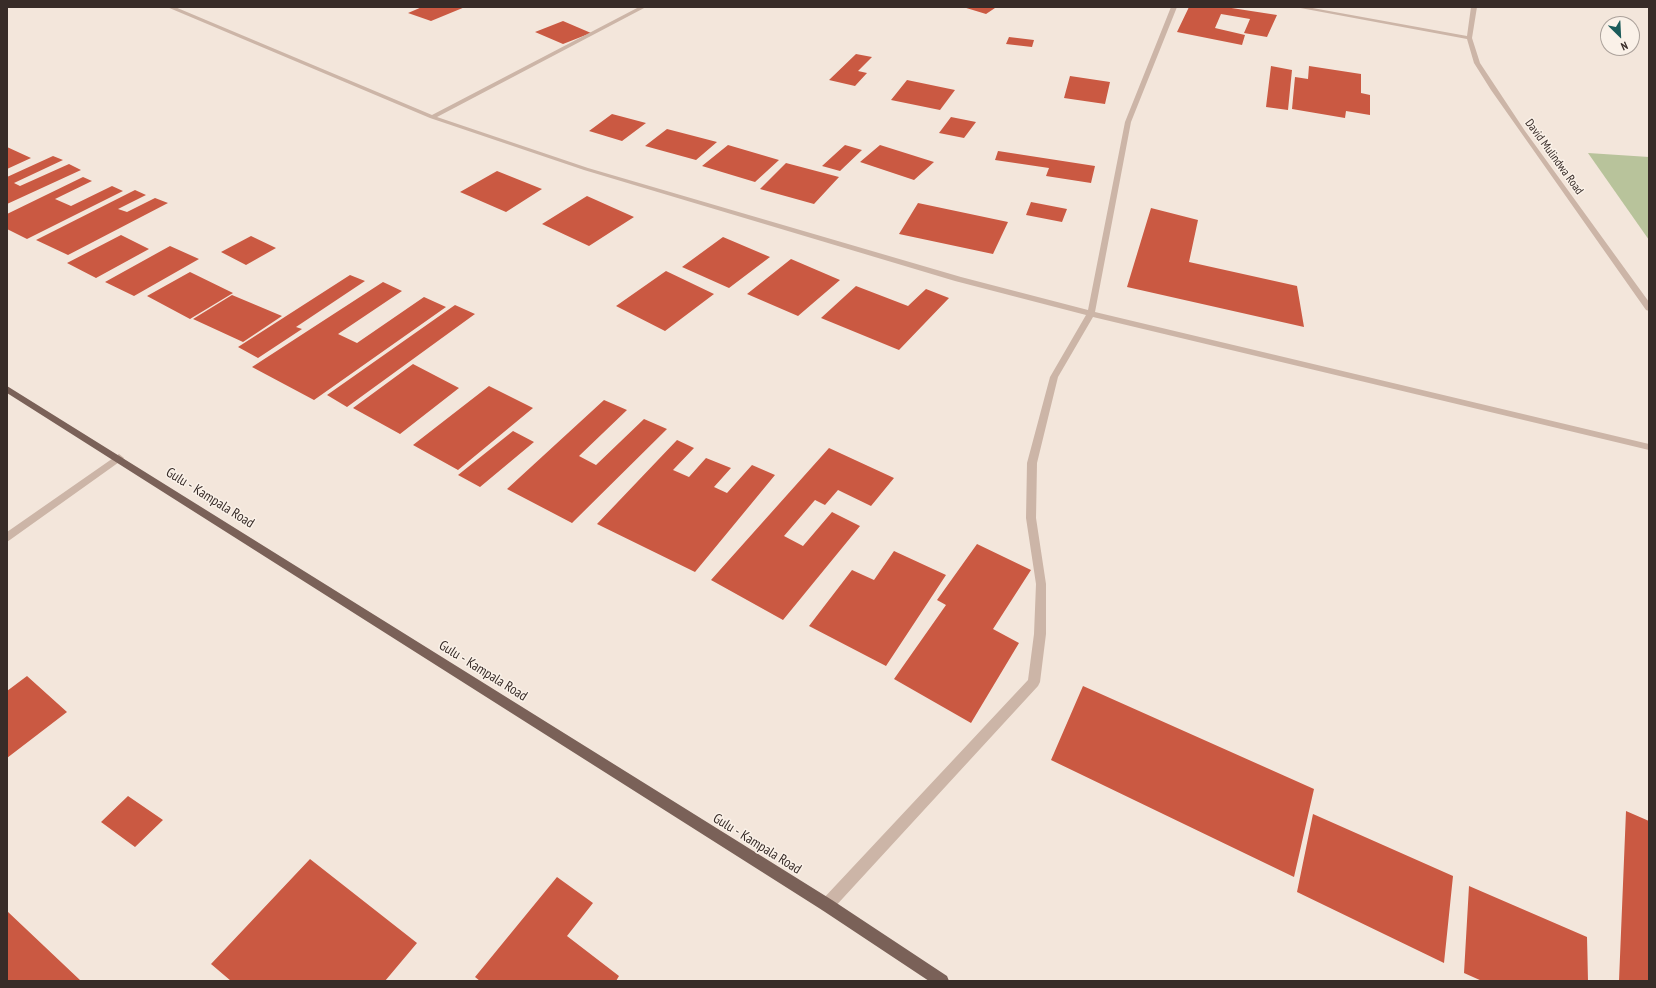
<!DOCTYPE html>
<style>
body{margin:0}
#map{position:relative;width:1656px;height:988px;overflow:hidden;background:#f3e6db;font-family:"PT Sans Narrow",sans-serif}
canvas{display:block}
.frame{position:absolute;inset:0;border:8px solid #382c28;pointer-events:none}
.north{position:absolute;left:1600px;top:16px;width:40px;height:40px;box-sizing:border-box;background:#faf1e8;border:1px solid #aca29b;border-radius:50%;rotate:156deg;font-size:11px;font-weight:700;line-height:16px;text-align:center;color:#382c28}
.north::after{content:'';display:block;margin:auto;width:14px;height:18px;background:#1b5b5a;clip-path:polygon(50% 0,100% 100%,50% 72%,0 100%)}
</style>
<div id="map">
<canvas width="1656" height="988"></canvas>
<div class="frame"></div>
<div class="north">N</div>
</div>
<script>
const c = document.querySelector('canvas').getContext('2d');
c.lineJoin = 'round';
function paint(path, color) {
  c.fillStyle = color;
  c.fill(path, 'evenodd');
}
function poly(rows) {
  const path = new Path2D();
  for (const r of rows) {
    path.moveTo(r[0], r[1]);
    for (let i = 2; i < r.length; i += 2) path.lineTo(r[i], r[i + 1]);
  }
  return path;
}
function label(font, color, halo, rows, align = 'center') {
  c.font = font + ' "PT Sans Narrow",sans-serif';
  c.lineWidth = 3;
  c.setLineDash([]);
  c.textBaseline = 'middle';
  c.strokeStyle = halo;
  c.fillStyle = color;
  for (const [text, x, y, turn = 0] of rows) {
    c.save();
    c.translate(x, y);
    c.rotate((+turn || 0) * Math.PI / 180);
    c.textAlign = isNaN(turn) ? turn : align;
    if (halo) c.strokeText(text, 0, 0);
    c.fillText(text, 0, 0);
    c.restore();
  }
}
paint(poly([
 [1588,153,1649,157,1649,240]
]), '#b8c39b');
paint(poly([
 [422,7,465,7,431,21,408,13],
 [963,7,990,7,995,8,986,14],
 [1189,7,1225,7,1277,15,1267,37,1244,33,1250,19,1221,14,1215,28,1245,35,1242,45,1177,32],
 [563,21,591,33,563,44,535,32],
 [1009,37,1034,40,1032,47,1006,44],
 [856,54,872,57,858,71,867,73,855,86,829,80],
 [1271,66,1292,70,1288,110,1266,107],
 [1309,66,1361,74,1361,93,1370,95,1370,115,1346,111,1345,118,1292,109,1295,77,1308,79],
 [1070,76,1110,82,1105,104,1064,98],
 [907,80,955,90,940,110,891,100],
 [612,114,646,123,622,141,589,131],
 [951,117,976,122,964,138,939,133],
 [667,129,717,142,696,160,645,146],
 [728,145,779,160,755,182,702,166],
 [845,145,862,150,840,171,822,166],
 [880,145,934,162,914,180,860,162],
 [7,147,31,158,7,169],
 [998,151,1095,166,1091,183,1046,176,1049,168,995,160],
 [53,156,63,160,14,183,20,186,69,164,81,170,7,204,7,177],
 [786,163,839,177,814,204,760,189],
 [497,171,542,189,506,212,460,192],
 [83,177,92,181,55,199,71,206,112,186,123,191,27,239,7,229,7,214],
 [135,190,146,195,118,209,127,212,155,198,168,203,68,255,36,240],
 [587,196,634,217,589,246,542,224],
 [1031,202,1067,209,1062,222,1026,215],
 [918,203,1008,222,993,254,899,234],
 [1151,208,1198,220,1189,262,1297,286,1304,327,1127,287],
 [121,235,149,249,96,278,67,263],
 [251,236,276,248,246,265,221,252],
 [723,237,770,257,729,288,682,267],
 [170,246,199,259,134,296,105,282],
 [791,259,840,280,798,316,747,294],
 [666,271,714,294,665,331,616,306],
 [190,272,233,293,190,319,147,296],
 [350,275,365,281,296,327,302,329,258,358,238,347],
 [383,282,402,291,338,334,357,343,424,297,446,307,314,400,252,367],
 [856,286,908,306,926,289,949,298,899,350,821,318],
 [232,295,282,316,243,342,193,319],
 [455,305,475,314,347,407,327,395],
 [413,364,459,388,400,434,353,408],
 [489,386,533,408,458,470,413,445],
 [604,400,627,410,579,456,596,465,644,419,667,429,572,523,507,489],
 [513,431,534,442,480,487,458,475],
 [677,440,694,448,673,470,689,477,706,458,731,468,714,487,727,493,752,465,775,475,695,572,597,524],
 [829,448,894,478,871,506,838,490,825,505,815,500,784,536,803,546,832,512,860,526,783,620,711,580],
 [977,544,1031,570,993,629,1019,643,971,723,894,679,946,605,937,600],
 [894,551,946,575,886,666,809,626,852,570,874,580],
 [27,676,67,712,7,758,7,691],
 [1083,686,1314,789,1294,877,1051,760],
 [128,796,163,820,135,847,101,822],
 [1626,811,1649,821,1649,981,1619,981],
 [1313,814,1453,876,1444,963,1297,892],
 [310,859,417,943,385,981,231,981,211,964],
 [557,877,593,903,567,936,619,976,616,981,480,981,475,977],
 [1469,886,1587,937,1588,981,1482,981,1464,973],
 [7,911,81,981,7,981]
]), '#ca5942');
paint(poly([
 [167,7,175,7,432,115,639,7,646,7,437,117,588,168,961,277,1088,310,1125,122,1171,7,1177,7,1131,122,1095,312,1649,444,1649,450,1093,317,1058,377,1037,463,1036,518,1046,584,1046,634,1040,682,1038,686,832,910,827,912,822,910,820,905,822,900,1028,680,1034,634,1036,584,1026,518,1027,463,1050,377,1086,315,955,281,584,170,430,118,167,7],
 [1295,7,1307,7,1467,36,1471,7,1477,7,1472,38,1480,63,1525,131,1649,302,1649,311,1646,310,1491,90,1474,63,1467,39,1295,7],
 [119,454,124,458,122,460,7,542,7,532,119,454]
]), '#ccb5a7');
paint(poly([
 [7,386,832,900,947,976,949,981,929,981,822,910,7,393,7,386]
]), '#7a6158');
label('12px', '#382c28', '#faf1e8', [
 ["David Mulindwa Road",1554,157,54]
]);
label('14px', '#382c28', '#faf1e8', [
 ["Gulu - Kampala Road",210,498,32],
 ["Gulu - Kampala Road",483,671,32],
 ["Gulu - Kampala Road",757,844,32]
]);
</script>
